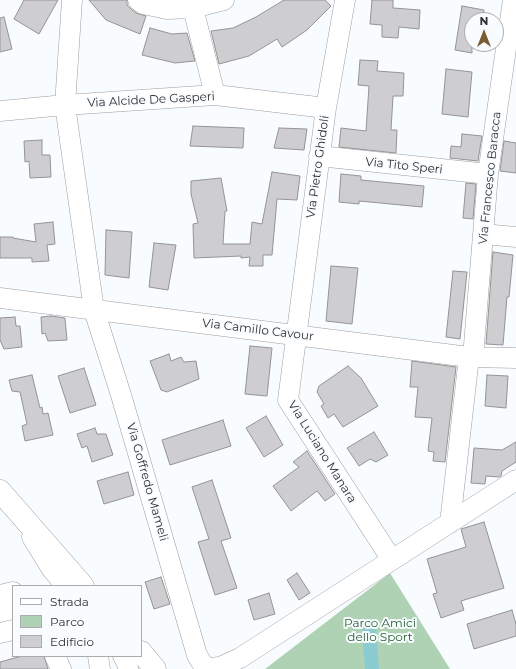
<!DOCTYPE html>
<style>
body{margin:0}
#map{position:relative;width:516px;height:669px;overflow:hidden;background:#f9fcff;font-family:Montserrat,sans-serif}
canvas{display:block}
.legend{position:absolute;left:12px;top:585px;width:130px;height:72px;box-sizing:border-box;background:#f9fcff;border:1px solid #a9abad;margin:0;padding:5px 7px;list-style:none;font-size:12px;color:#303132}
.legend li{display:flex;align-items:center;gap:8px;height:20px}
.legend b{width:20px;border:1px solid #a9abad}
.north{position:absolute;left:464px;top:12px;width:40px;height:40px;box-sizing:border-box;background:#f9fcff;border:1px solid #a9abad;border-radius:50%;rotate:0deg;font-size:11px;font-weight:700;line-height:16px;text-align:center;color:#303132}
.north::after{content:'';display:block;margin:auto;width:14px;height:18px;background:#7a5d31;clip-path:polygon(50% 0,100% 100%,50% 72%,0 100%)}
</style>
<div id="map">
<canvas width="516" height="669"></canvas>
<ul class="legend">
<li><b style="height:5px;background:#fff"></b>Strada</li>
<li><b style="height:11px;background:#afd2b4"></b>Parco</li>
<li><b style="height:11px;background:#cecdd0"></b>Edificio</li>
</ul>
<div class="north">N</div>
</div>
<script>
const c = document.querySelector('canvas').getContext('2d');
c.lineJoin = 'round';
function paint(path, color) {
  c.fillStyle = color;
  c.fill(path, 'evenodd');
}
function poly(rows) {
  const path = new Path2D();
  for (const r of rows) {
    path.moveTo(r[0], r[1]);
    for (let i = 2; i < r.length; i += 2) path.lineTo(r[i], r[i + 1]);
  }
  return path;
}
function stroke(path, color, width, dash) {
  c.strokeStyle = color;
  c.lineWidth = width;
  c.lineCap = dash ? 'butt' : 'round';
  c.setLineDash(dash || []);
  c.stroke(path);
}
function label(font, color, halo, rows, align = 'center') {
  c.font = font + ' Montserrat,sans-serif';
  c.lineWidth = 4;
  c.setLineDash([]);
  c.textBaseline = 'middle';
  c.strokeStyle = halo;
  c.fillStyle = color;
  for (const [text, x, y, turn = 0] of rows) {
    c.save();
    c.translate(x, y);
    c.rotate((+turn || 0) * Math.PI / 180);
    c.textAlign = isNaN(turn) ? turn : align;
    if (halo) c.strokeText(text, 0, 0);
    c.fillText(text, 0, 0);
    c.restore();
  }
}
paint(poly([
 [390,573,450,669,265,669]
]), '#afd2b4');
stroke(poly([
 [369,628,372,669]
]), '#8accd2', 14);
const building = poly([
 [24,0,58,0,39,34,14,19,24,0],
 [89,0,127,0,127,5,131,9,136,13,146,16,140,34,106,20,89,0],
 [284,0,325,0,331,6,307,30,282,47,277,39,249,56,219,64,211,31,233,28,256,17,284,0],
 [372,0,393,0,393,8,420,10,419,29,399,27,398,38,382,37,382,25,370,24,372,0],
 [462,6,484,10,483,20,472,20,472,53,455,50,462,6],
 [4,17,12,49,0,52,0,18,4,17],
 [150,28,172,34,187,33,195,61,175,63,142,55,150,28],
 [360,60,378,61,377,71,404,73,403,96,393,96,391,130,397,130,396,153,339,147,341,128,366,131,369,86,358,85,360,60],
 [446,69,472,72,468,117,442,114,446,69],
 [193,126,244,128,243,148,190,146,193,126],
 [279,128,307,129,304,150,274,148,279,128],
 [462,134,482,136,478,161,450,158,451,146,461,147,462,134],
 [42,140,42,155,50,155,51,177,30,178,29,161,25,162,24,141,42,140],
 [504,141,516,143,516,173,500,171,504,141],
 [272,172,300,176,297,200,277,199,272,255,263,255,263,266,249,266,250,257,241,258,241,256,194,258,193,224,198,223,191,194,191,181,221,178,227,211,225,211,223,244,250,244,252,222,262,224,272,172],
 [341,174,361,176,361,180,424,186,422,207,359,201,359,204,339,202,341,174],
 [466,183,476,184,473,219,463,218,466,183],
 [53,222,55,244,47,245,49,261,32,262,32,258,0,258,0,237,13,237,13,238,36,242,34,224,53,222],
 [106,230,132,232,129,278,105,275,106,230],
 [154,243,176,245,168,290,149,287,154,243],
 [493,252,513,255,509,297,507,297,503,345,486,344,493,252],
 [331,266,358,268,352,324,326,321,331,266],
 [453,271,467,272,460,339,446,337,453,271],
 [51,316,65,318,67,340,48,341,45,333,42,334,41,317,51,316],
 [15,317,16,326,20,326,22,347,4,349,0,340,0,318,15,317],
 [250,346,272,348,267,396,245,394,250,346],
 [169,354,171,361,181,357,184,362,196,361,199,379,167,392,161,390,150,361,169,354],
 [412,361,456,367,445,462,433,461,434,452,428,451,432,418,415,417,418,387,410,387,412,361],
 [348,366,361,378,378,406,343,427,334,414,328,418,321,406,324,404,317,392,319,386,348,366],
 [84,368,96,405,70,413,58,376,84,368],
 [32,375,40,408,42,407,43,414,48,413,53,435,25,441,22,426,27,424,20,392,12,391,9,380,32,375],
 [487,375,508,376,506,408,485,406,487,375],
 [266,416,283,445,264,457,246,428,266,416],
 [223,420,231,446,170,465,162,440,223,420],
 [95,428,97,434,106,434,113,455,92,462,87,446,82,448,77,434,95,428],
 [374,432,388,455,376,462,370,459,359,466,347,448,374,432],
 [516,442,516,462,502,471,501,476,499,477,486,476,485,484,471,483,474,448,502,450,516,442],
 [307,451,335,494,325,501,317,491,291,511,273,486,299,467,293,462,307,451],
 [128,472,134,495,104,504,97,481,128,472],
 [212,480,231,538,221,541,237,588,215,595,198,542,209,539,192,487,212,480],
 [484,522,504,588,461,601,464,610,441,618,433,594,437,593,427,559,466,547,461,529,484,522],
 [297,573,310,593,299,600,287,580,297,573],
 [161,577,170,604,154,609,145,582,161,577],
 [269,593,275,614,254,620,248,600,269,593],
 [512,610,516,624,516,636,474,649,467,624,512,610],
 [22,656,44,656,48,669,0,669,0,662,22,656]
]);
paint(building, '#cecdd0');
stroke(building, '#949396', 1);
const minor = poly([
 [72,0,65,105,94,310,121,395,197,655,203,665,210,668,220,667,240,658,516,480],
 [138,0,143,4,167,9,193,8],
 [345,0,326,108,288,400,392,560],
 [215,95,193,8,224,0],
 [0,111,65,105,215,95,326,108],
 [319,156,488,174],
 [483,234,516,237],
 [0,298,469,357,516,358],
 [473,357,488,174,513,0],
 [450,523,469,357],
 [32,537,51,568,66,586],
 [0,595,13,592],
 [0,612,13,609],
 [0,633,13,630],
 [55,656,61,669],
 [98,656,100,669],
 [123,656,127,663,128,669]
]);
const major = poly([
 [0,491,83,586],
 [141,652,155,669]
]);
stroke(minor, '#9b9da0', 21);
stroke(major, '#9b9da0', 23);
stroke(minor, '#fff', 20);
stroke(major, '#fff', 22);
label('12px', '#303132', '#f9fcff', [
 ["Via Alcide De Gasperi",151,100,-3],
 ["Via Tito Speri",404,166,6],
 ["Via Pietro Ghidoli",318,167,-82],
 ["Via Francesco Baracca",490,178,-84],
 ["Via Camillo Cavour",258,330,7],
 ["Via Luciano Manara",322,452,58],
 ["Via Goffredo Mameli",147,482,74]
]);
label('12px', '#256133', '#f9fcff', [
 ["Parco Amici",380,623],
 ["dello Sport",380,637]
]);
</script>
